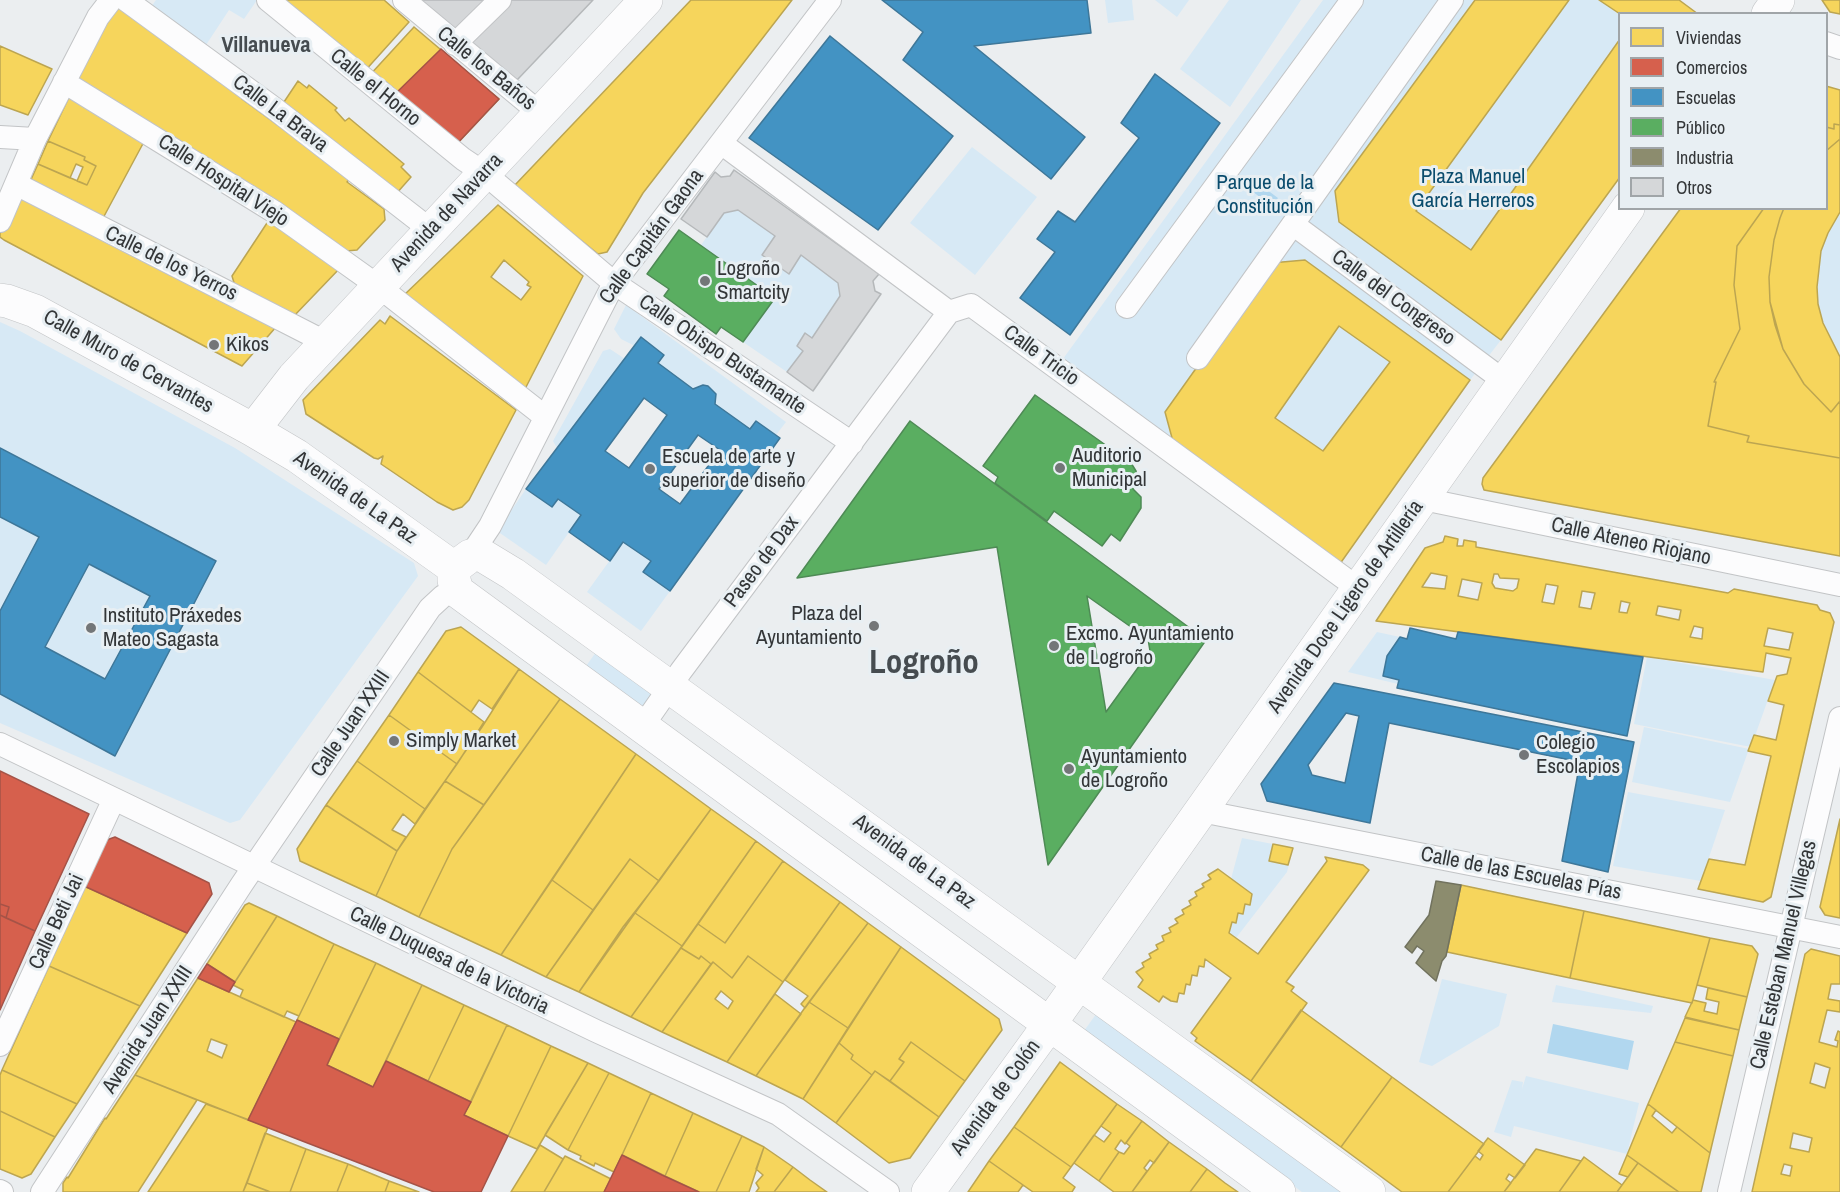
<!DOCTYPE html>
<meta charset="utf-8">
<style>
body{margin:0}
#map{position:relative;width:1840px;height:1192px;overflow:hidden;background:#ebeef0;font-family:"Archivo Narrow",sans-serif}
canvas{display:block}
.legend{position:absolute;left:1618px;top:12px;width:210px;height:198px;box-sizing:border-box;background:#e8eff3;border:2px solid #a0a5a8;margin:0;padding:8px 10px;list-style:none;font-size:18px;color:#333638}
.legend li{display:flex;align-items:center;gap:12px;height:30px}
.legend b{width:30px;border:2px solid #a0a5a8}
</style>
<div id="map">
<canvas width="1840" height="1192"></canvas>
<ul class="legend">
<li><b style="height:16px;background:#f6d55c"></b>Viviendas</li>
<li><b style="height:16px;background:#d6604d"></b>Comercios</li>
<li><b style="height:16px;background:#4393c3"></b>Escuelas</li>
<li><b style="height:16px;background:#5aae61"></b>Público</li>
<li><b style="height:16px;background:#8c8c6e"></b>Industria</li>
<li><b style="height:16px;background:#d5d7d9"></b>Otros</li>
</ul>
</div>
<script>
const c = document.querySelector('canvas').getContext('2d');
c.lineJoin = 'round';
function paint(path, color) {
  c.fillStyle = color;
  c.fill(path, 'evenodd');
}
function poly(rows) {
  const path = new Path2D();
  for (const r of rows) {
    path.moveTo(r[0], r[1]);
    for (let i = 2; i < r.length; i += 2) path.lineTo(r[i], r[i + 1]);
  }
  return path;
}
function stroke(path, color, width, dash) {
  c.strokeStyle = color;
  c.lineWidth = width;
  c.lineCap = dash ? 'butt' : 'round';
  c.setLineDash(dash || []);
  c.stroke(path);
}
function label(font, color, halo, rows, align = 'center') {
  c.font = font + ' "Archivo Narrow",sans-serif';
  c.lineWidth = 6;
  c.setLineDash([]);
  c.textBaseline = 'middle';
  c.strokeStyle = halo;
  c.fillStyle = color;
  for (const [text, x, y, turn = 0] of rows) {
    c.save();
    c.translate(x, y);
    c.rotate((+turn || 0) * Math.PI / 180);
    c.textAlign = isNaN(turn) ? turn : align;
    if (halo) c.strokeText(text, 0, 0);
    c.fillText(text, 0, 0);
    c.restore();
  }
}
paint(poly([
 [156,0,257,0,244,19,229,10,204,48,149,10],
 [1105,0,1132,0,1134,20,1108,23],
 [1155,0,1189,0,1177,17],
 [1229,0,1301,0,1230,107,1180,69],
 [1323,0,1474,0,1335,191,1340,222,1501,340,1470,380,1305,260,1271,263,1165,412,1174,449,1060,363],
 [1569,0,1599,0,1619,14,1619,39,1471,250,1416,211],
 [972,147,1037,197,975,275,910,223],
 [738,210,775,236,762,255,789,274,801,255,838,283,840,296,812,338,805,334,797,346,803,351,787,372,743,342,775,298,701,245,724,213],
 [1840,212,1840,357,1823,323,1818,304,1817,287,1821,251,1828,233],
 [626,305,786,422,776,435,756,421,750,429,715,404,716,394,708,386,703,385,693,389,658,363,664,354,642,338,635,346,621,339,614,329],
 [0,322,20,331,235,448,414,563,418,576,240,820,230,823,0,723],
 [1339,326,1390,362,1323,451,1275,418],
 [610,349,625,359,557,448,553,441,603,351],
 [526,489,558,499,581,515,546,565,497,531],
 [623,542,651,561,643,572,670,591,641,631,587,592],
 [1377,632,1400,637,1387,656,1399,680,1398,684,1348,672],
 [601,645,655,687,647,705,640,708,584,669],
 [1647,657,1775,680,1751,747,1634,724],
 [1644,727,1749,749,1730,802,1632,782],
 [1628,792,1725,810,1701,881,1613,866],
 [1242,838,1293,848,1287,872,1236,938,1229,933,1232,922,1236,923,1238,913,1231,879],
 [1442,979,1507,994,1499,1026,1432,1066,1419,1062],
 [1556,985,1653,1006,1651,1013,1552,1002],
 [1099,1010,1354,1192,1302,1192,1087,1035,1084,1031],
 [1526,1076,1639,1103,1627,1154,1514,1126,1511,1137,1494,1132,1512,1080,1523,1082,1522,1089]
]), '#d7e9f5');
paint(poly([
 [1251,178,1278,198,1272,206,1245,186],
 [1553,1024,1634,1041,1628,1070,1547,1053]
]), '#b1d7ef');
const homes = poly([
 [280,0,384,0,409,22,363,73,280,0],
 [691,0,792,0,643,193,607,252,598,254,514,186,691,0],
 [1475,0,1569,0,1416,211,1471,250,1620,39,1620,177,1501,340,1339,222,1335,191,1475,0],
 [1599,0,1679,0,1698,14,1620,14,1599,0],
 [1822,0,1840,0,1840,14,1830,12,1822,0],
 [118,7,244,97,242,99,350,178,347,182,384,209,385,220,357,250,346,251,75,84,92,44,118,7],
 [414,27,499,99,453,148,368,77,414,27],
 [0,46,52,69,28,115,0,105,0,46],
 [298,81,307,88,309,85,337,108,335,110,345,121,349,118,404,164,401,167,411,177,396,194,280,108,298,81],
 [1826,86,1840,90,1840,125,1834,124,1834,129,1826,127,1826,86],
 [71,93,146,138,102,220,29,184,38,164,87,185,96,166,84,160,85,157,48,141,71,93],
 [1834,124,1840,125,1840,139,1826,151,1826,127,1834,129,1834,124],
 [1840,139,1840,212,1828,233,1821,251,1817,287,1818,304,1823,323,1840,357,1840,401,1831,412,1804,384,1783,349,1770,302,1769,277,1774,240,1780,218,1784,208,1826,208,1826,151,1840,139],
 [48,141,85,157,84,160,96,166,87,185,77,181,83,167,76,164,70,178,38,164,48,141],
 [18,188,276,327,242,366,4,240,0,237,0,227,18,188],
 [498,205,583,276,525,389,403,296,498,205],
 [504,260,529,282,527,285,531,287,521,300,491,277,504,260],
 [1681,208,1764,208,1737,246,1734,285,1740,329,1714,382,1716,382,1708,426,1749,436,1747,442,1840,458,1840,556,1484,490,1482,484,1483,478,1681,208],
 [1764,208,1784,208,1780,218,1774,240,1769,277,1770,302,1775,325,1783,349,1804,384,1831,412,1840,401,1840,458,1747,442,1749,436,1708,426,1716,382,1714,382,1740,329,1734,285,1737,246,1764,208],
 [273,222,341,267,293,317,235,286,232,276,267,223,273,222],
 [1305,260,1470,380,1337,568,1175,449,1165,412,1271,263,1305,260],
 [1339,326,1390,362,1323,451,1275,418,1339,326],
 [390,316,516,410,469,500,462,507,453,510,437,502,381,464,383,456,378,459,374,458,306,414,303,400,380,320,385,324,390,316],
 [1445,536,1458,539,1457,546,1463,546,1464,540,1476,542,1476,547,1728,593,1734,589,1817,605,1820,610,1830,613,1834,622,1771,897,1763,902,1698,889,1709,859,1745,865,1771,756,1748,751,1754,735,1776,740,1784,705,1768,701,1777,676,1787,674,1791,658,1766,653,1763,672,1376,621,1425,548,1443,542,1445,536],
 [1431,573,1447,576,1445,589,1422,587,1431,573],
 [1494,574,1498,574,1500,578,1519,579,1517,588,1513,591,1495,588,1492,583,1494,574],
 [1462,579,1482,583,1478,600,1458,596,1462,579],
 [1546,584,1558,586,1554,604,1542,602,1546,584],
 [1582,591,1595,593,1591,609,1579,607,1582,591],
 [1621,601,1630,603,1627,613,1619,612,1621,601],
 [1658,606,1681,610,1679,620,1656,615,1658,606],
 [1694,626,1703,628,1702,639,1690,637,1694,626],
 [1768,628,1793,633,1789,650,1764,646,1768,628],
 [461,627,519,669,492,709,479,700,471,712,418,672,446,631,461,627],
 [519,669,560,699,484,805,445,781,482,727,519,669],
 [418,672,484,722,457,764,389,715,418,672],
 [560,699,636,754,501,955,419,917,452,849,560,699],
 [389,715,457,764,425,809,357,761,389,715],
 [636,754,711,809,659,881,630,859,593,910,552,880,636,754],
 [357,761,425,809,415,824,403,814,392,830,406,837,397,851,326,805,357,761],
 [445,781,484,805,452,849,419,917,376,896,397,851,445,781],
 [326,805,397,851,376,896,300,861,297,849,326,805],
 [711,809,756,841,682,946,635,913,711,809],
 [1840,819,1840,918,1825,915,1820,907,1840,819],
 [756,841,783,861,725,943,698,924,756,841],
 [1273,844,1293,848,1288,865,1269,861,1273,844],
 [1325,857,1363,865,1369,870,1286,982,1294,987,1291,991,1307,1003,1251,1081,1195,1041,1197,1038,1191,1033,1231,978,1205,959,1204,967,1199,966,1197,976,1192,975,1190,985,1186,984,1184,994,1179,993,1177,1002,1171,1001,1163,996,1159,1002,1138,987,1143,980,1136,972,1144,967,1142,963,1151,958,1149,954,1158,949,1156,945,1164,941,1162,936,1171,932,1169,928,1178,923,1175,919,1184,914,1182,910,1191,905,1189,901,1197,896,1195,892,1204,887,1202,884,1211,879,1208,875,1218,869,1252,894,1250,905,1245,904,1243,914,1238,913,1236,923,1232,922,1229,933,1258,954,1327,861,1325,857],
 [630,859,659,881,623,927,579,992,546,977,630,859],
 [783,861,840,902,783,982,748,956,732,978,713,962,711,964,701,956,699,959,681,948,698,924,725,943,783,861],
 [552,880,593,910,546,977,501,955,552,880],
 [1461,885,1584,911,1570,978,1447,952,1461,885],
 [84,886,187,933,140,1006,49,966,84,886],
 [840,902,868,923,805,1008,801,1004,808,996,785,980,840,902],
 [249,903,277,916,235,982,207,964,245,905,249,903],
 [1584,911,1710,938,1692,1003,1570,978,1584,911],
 [635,913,682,946,631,1017,579,992,635,913],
 [277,916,334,944,299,1016,287,1011,284,1017,240,997,243,990,233,985,277,916],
 [868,923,901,947,848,1028,809,1002,868,923],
 [1710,938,1752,946,1758,954,1747,997,1697,985,1710,938],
 [334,944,376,963,339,1039,297,1020,334,944],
 [901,947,999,1019,1002,1030,965,1081,911,1042,899,1059,904,1062,890,1081,875,1071,872,1075,851,1059,853,1055,839,1043,901,947],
 [681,948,699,959,701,956,711,964,662,1032,631,1017,681,948],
 [1811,949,1840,956,1840,984,1831,984,1828,999,1840,1001,1840,1012,1827,1010,1819,1042,1837,1047,1838,1041,1835,1040,1838,1031,1840,1032,1840,1192,1752,1192,1805,954,1811,949],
 [1815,1063,1830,1068,1825,1088,1810,1083,1815,1063],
 [1793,1133,1812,1138,1809,1152,1790,1148,1793,1133],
 [1784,1164,1792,1166,1790,1176,1781,1174,1784,1164],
 [748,956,783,982,727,1062,662,1032,713,962,732,978,748,956],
 [721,991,733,1001,728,1009,715,999,721,991],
 [376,963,422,985,373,1087,327,1065,376,963],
 [49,966,140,1006,77,1104,2,1070,49,966],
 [198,978,296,1022,248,1120,135,1075,198,978],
 [211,1039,227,1045,222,1058,207,1051,211,1039],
 [422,985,464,1005,428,1081,386,1061,422,985],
 [1708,988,1747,997,1739,1030,1685,1017,1693,1000,1706,1003,1704,1011,1717,1014,1719,1002,1706,999,1708,988],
 [775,994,801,1014,756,1076,727,1062,775,994],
 [809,1002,848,1028,803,1099,756,1076,809,1002],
 [464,1005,507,1025,471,1102,428,1081,464,1005],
 [1301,1010,1392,1077,1341,1147,1251,1081,1301,1010],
 [1685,1018,1739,1030,1733,1056,1675,1042,1685,1018],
 [507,1025,551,1046,508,1136,464,1115,507,1025],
 [911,1042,965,1081,939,1117,890,1081,904,1062,899,1059,911,1042],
 [1675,1042,1733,1056,1710,1153,1648,1104,1675,1042],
 [839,1043,853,1055,851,1059,872,1075,836,1123,803,1099,839,1043],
 [551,1046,588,1063,537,1149,508,1136,551,1046],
 [1060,1062,1117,1104,1071,1167,1014,1127,1060,1062],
 [588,1063,609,1073,568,1150,545,1135,588,1063],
 [2,1070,77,1104,55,1137,0,1111,0,1075,2,1070],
 [875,1071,939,1117,910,1158,889,1163,836,1123,875,1071],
 [609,1073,651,1093,614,1172,595,1163,594,1166,580,1159,581,1156,568,1150,609,1073],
 [135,1075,197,1100,138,1192,63,1192,63,1183,67,1177,68,1178,105,1118,106,1119,135,1075],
 [1392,1077,1484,1144,1448,1192,1402,1192,1341,1147,1392,1077],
 [651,1093,693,1113,665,1176,622,1155,651,1093],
 [206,1104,268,1127,243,1192,148,1192,206,1104],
 [1117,1104,1142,1121,1125,1144,1121,1140,1115,1149,1119,1152,1099,1181,1074,1163,1094,1135,1104,1142,1111,1133,1101,1126,1117,1104],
 [1648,1104,1656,1110,1652,1116,1672,1133,1677,1127,1710,1153,1701,1192,1679,1192,1627,1155,1648,1104],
 [0,1111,55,1137,31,1174,22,1178,0,1169,0,1111],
 [693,1113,742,1136,716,1192,699,1192,665,1176,693,1113],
 [1142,1121,1169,1142,1154,1163,1150,1160,1144,1168,1147,1171,1132,1192,1114,1192,1099,1181,1119,1152,1124,1154,1130,1146,1126,1143,1142,1121],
 [1014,1127,1071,1167,1063,1178,1075,1187,1072,1192,1033,1192,989,1161,1014,1127],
 [265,1133,306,1149,290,1192,270,1192,247,1183,265,1133],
 [742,1136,764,1147,749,1192,716,1192,742,1136],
 [1488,1138,1525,1165,1515,1178,1509,1174,1506,1179,1511,1183,1504,1192,1448,1192,1475,1156,1480,1160,1483,1155,1478,1151,1488,1138],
 [1169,1142,1207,1169,1190,1192,1132,1192,1169,1142],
 [540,1145,563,1159,544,1192,511,1192,540,1145],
 [764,1147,793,1167,774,1192,756,1192,759,1188,756,1183,763,1175,756,1169,764,1147],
 [306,1149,348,1164,337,1192,290,1192,306,1149],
 [1536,1149,1581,1161,1559,1192,1504,1192,1536,1149],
 [1627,1155,1638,1163,1628,1177,1619,1174,1627,1155],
 [565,1156,611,1179,604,1192,544,1192,565,1156],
 [1584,1157,1622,1185,1617,1192,1559,1192,1584,1157],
 [989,1161,1023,1185,1018,1192,968,1192,989,1161],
 [1638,1163,1667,1184,1679,1192,1617,1192,1638,1163],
 [348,1164,389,1181,385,1192,337,1192,348,1164],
 [793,1167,810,1180,827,1192,774,1192,793,1167],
 [1207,1169,1225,1183,1238,1192,1190,1192,1207,1169],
 [389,1181,419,1192,385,1192,389,1181],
 [247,1183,268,1191,270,1192,243,1192,247,1183]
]);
paint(homes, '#f6d55c');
stroke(homes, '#bca551', 1.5);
const shops = poly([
 [441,49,499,99,453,148,392,97,441,49],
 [0,771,89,814,35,931,6,918,9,907,0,904,0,771],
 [115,837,209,883,212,894,187,933,84,886,104,841,115,837],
 [0,904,9,907,6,918,0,915,0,904],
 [0,915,35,931,0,1010,0,915],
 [207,964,235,982,229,992,198,978,207,964],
 [297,1020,339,1039,327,1065,373,1087,386,1061,471,1102,464,1115,508,1136,481,1192,434,1192,248,1120,297,1020],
 [622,1155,662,1175,699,1192,604,1192,622,1155]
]);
paint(shops, '#d6604d');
stroke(shops, '#a55347', 1.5);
const schools = poly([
 [882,0,1087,0,1091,33,974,46,1085,137,1051,179,903,60,923,32,882,0],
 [830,36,953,136,878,230,749,138,830,36],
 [1155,74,1220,123,1070,335,1020,298,1055,252,1037,239,1058,211,1075,222,1139,138,1121,123,1155,74],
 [641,337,664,355,658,363,693,389,703,385,708,386,716,394,715,404,750,429,756,421,780,438,670,591,643,572,651,561,623,542,610,561,569,532,581,515,558,499,552,507,526,489,641,337],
 [644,398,667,415,629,468,605,451,644,398],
 [698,435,720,450,680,504,659,489,698,435],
 [0,448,216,561,115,756,0,694,0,611,39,537,0,517,0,448],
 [89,564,150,596,105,679,45,647,89,564],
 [1410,628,1456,639,1458,632,1643,657,1627,736,1397,688,1399,680,1383,676,1387,656,1400,637,1407,639,1410,628],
 [1334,683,1634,742,1608,872,1562,861,1580,762,1389,723,1370,823,1267,801,1261,784,1334,683],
 [1346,713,1359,716,1345,783,1312,775,1308,765,1346,713]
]);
paint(schools, '#4393c3');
stroke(schools, '#3e7799', 1.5);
const public = poly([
 [679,230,775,298,743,342,721,327,716,334,664,296,669,289,647,274,679,230],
 [1035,395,1131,463,1136,471,1137,478,1133,489,1141,497,1141,508,1120,541,1111,534,1102,546,1054,511,1047,521,995,483,998,477,983,466,1035,395],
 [910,421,1206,640,1048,865,997,547,797,578,910,421],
 [1087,596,1148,639,1150,651,1106,712,1087,596]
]);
paint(public, '#5aae61');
stroke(public, '#4e8a55', 1.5);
const industry = poly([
 [1436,881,1461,885,1446,956,1442,961,1436,981,1416,963,1424,951,1417,946,1412,953,1405,947,1429,915,1436,881]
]);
paint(industry, '#8c8c6e');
stroke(industry, '#71725e', 1.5);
const building = poly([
 [415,0,493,0,458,34,415,0],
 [511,0,593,0,518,79,508,80,467,44,511,0],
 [734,170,879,274,873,281,875,291,881,294,813,391,787,372,803,351,797,346,805,333,812,338,840,296,838,283,801,255,789,274,762,255,775,236,738,210,724,213,707,237,681,219,715,172,721,177,730,176,734,170]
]);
paint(building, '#d5d7d9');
stroke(building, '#b5b8ba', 1.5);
const street = poly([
 [126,0,275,109,432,231],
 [268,0,463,159,484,173,614,283,852,443],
 [404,0,541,114],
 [1826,43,1840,48],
 [455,44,500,0],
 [64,82,273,211,378,286,544,416],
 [0,137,35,139],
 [721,143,949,312],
 [16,184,327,343],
 [0,221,35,139,98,17,111,0],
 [1294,225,1492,372],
 [1127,307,1352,0],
 [949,312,971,305,1359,589],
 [1198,358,1452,0],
 [1423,499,1840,585],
 [470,556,490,526,614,283,830,0],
 [642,727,681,671,949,312],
 [0,744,596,1031,778,1114,888,1192],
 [1201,811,1840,937],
 [0,1045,114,799],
 [0,1191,2,1192],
 [42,1192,242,884,430,608,443,596,457,591],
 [1729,1192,1840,718]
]);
const secondary = poly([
 [1768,14,1778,0],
 [0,300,7,301,35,311,253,430,297,456,454,568],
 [253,430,294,377,646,0],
 [928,1192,1049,1025,1628,208],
 [1279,1192,457,591,454,580,454,568,470,556,480,554,513,574,1369,1192]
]);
stroke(street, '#c2c4c6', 24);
stroke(secondary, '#c2c4c6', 34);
stroke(street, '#fcfcfd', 22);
stroke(secondary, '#fcfcfd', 33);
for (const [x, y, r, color] of [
 [705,281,6,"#737678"],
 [214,345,6,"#737678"],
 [1060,468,6,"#737678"],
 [650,469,6,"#737678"],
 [874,626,6,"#737678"],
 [91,628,6,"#737678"],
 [1054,646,6,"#737678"],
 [394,741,6,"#737678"],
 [1524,755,6,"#737678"],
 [1069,769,6,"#737678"]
]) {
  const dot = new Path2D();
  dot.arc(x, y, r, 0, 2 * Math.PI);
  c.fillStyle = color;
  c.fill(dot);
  stroke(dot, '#e8eff3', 2);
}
label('21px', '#333638', '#e8eff3', [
 ["Calle los Baños",486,69,39],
 ["Calle el Horno",375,88,39],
 ["Calle La Brava",280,114,37],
 ["Calle Hospital Viejo",223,181,33],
 ["Avenida de Navarra",447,213,-47],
 ["Calle Capitán Gaona",652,237,-54],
 ["Calle de los Yerros",171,264,26],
 ["Calle del Congreso",1393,298,36],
 ["Calle Obispo Bustamante",722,355,34],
 ["Calle Tricio",1041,356,36],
 ["Calle Muro de Cervantes",128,362,29],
 ["Avenida de La Paz",355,498,35],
 ["Calle Ateneo Riojano",1631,542,12],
 ["Paseo de Dax",762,562,-53],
 ["Avenida Doce Ligero de Artillería",1346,607,-55],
 ["Calle Juan XXIII",351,724,-56],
 ["Avenida de La Paz",914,862,36],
 ["Calle de las Escuelas Pías",1521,874,11],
 ["Calle Beti Jai",57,922,-65],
 ["Calle Esteban Manuel Villegas",1784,955,-77],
 ["Calle Duquesa de la Victoria",449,961,26],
 ["Avenida Juan XXIII",148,1030,-57],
 ["Avenida de Colón",996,1098,-54]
]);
label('21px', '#0a4c6d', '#e8eff3', [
 ["Plaza Manuel",1473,177],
 ["García Herreros",1473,201],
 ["Parque de la",1265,183],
 ["Constitución",1265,207]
]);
label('21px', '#333638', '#e8eff3', [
 ["Logroño",717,269],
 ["Smartcity",717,293],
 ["Kikos",226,345],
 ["Auditorio",1072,456],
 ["Municipal",1072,480],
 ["Escuela de arte y",662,457],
 ["superior de diseño",662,481],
 ["Plaza del",862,614,"right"],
 ["Ayuntamiento",862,638,"right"],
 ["Instituto Práxedes",103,616],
 ["Mateo Sagasta",103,640],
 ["Excmo. Ayuntamiento",1066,634],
 ["de Logroño",1066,658],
 ["Simply Market",406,741],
 ["Colegio",1536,743],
 ["Escolapios",1536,767],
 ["Ayuntamiento",1081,757],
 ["de Logroño",1081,781]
], 'left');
label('bold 22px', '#464c50', '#e8eff3', [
 ["Villanueva",266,46]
]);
label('bold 33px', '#464c50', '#e8eff3', [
 ["Logroño",924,664]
]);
</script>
